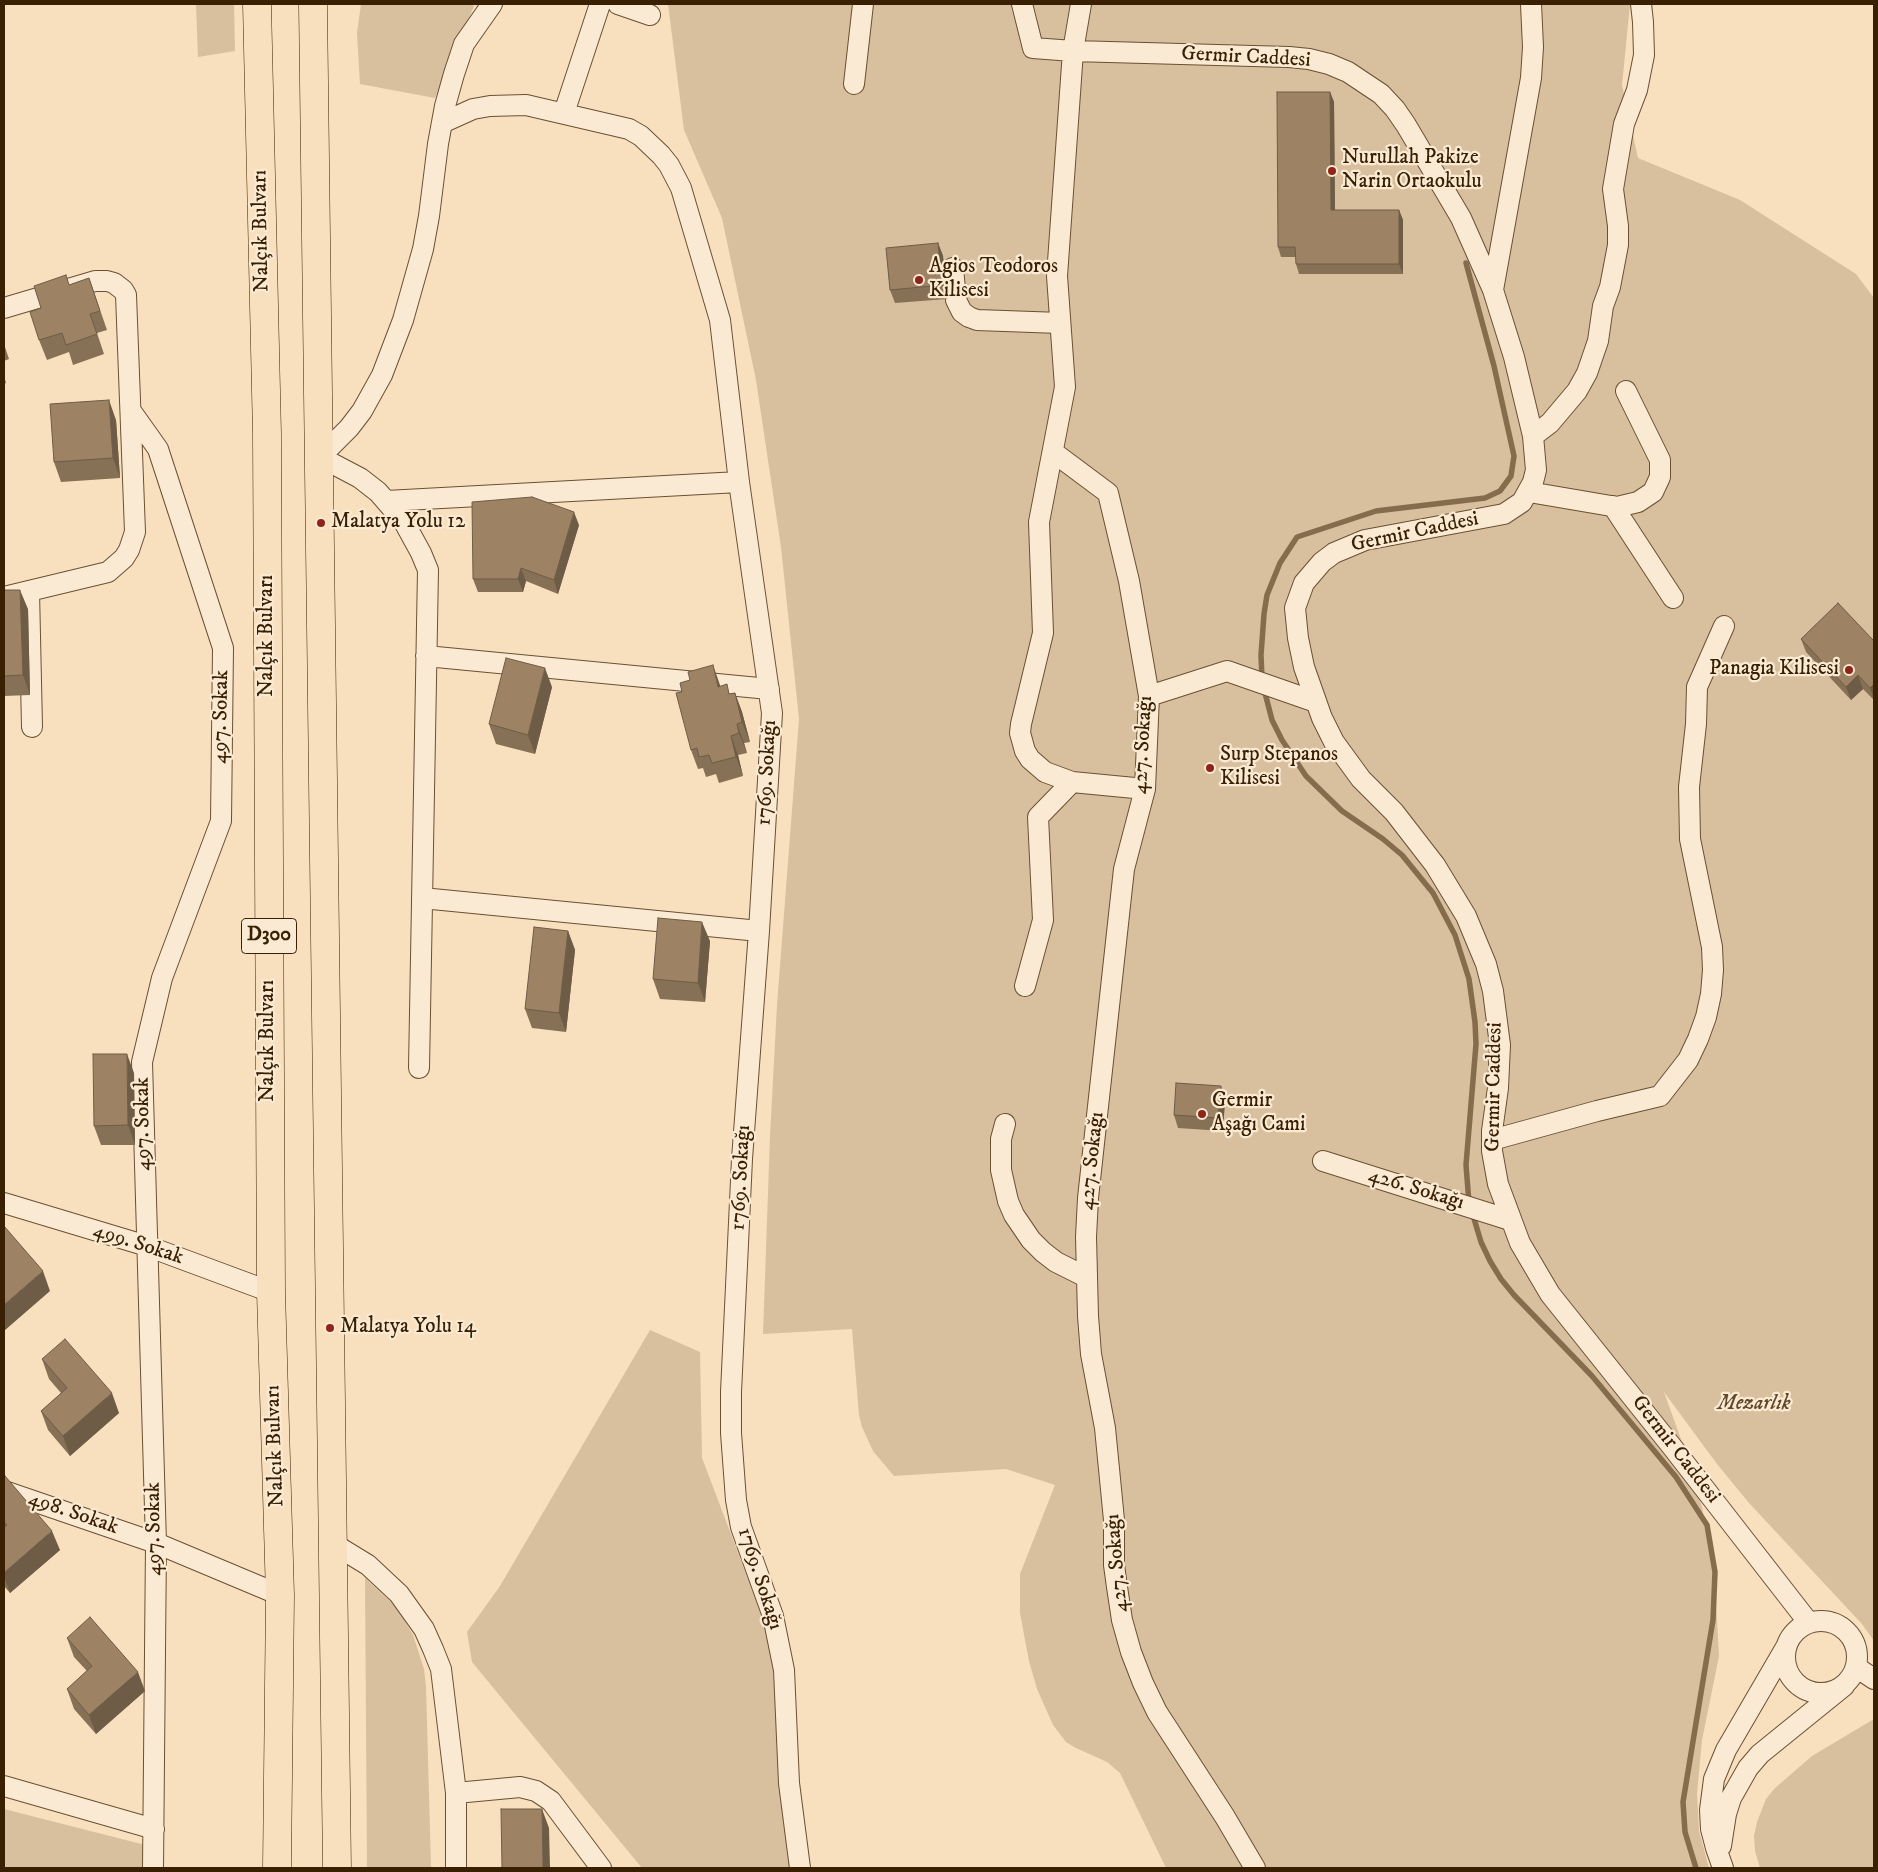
<!DOCTYPE html>
<meta charset="utf-8">
<style>
body{margin:0}
#map{position:relative;width:1878px;height:1872px;overflow:hidden;background:#f8dfbd;font-family:"IM FELL DW Pica",serif}
canvas{display:block}
.frame{position:absolute;inset:0;border:5px solid #3a2003;pointer-events:none}
</style>
<div id="map">
<canvas width="1878" height="1872"></canvas>
<div class="frame"></div>
</div>
<script>
const c = document.querySelector('canvas').getContext('2d');
c.lineJoin = 'round';
function paint(path, color) {
  c.fillStyle = color;
  c.fill(path, 'evenodd');
}
function poly(rows) {
  const path = new Path2D();
  for (const r of rows) {
    if (r.length === 3) {
      path.moveTo(r[0] + r[2], r[1]);
      path.arc(r[0], r[1], r[2], 0, 2 * Math.PI);
      continue;
    }
    path.moveTo(r[0], r[1]);
    for (let i = 2; i < r.length; i += 2) path.lineTo(r[i], r[i + 1]);
  }
  return path;
}
function stroke(path, color, width, dash) {
  c.strokeStyle = color;
  c.lineWidth = width;
  c.lineCap = dash ? 'butt' : 'round';
  c.setLineDash(dash || []);
  c.stroke(path);
}
function label(font, color, halo, rows, align = 'center') {
  c.font = font + ' "IM FELL DW Pica",serif';
  c.lineWidth = 4.5;
  c.setLineDash([]);
  c.textBaseline = 'middle';
  c.strokeStyle = halo;
  c.fillStyle = color;
  for (const [text, x, y, turn = 0] of rows) {
    c.save();
    c.translate(x, y);
    c.rotate((+turn || 0) * Math.PI / 180);
    c.textAlign = isNaN(turn) ? turn : align;
    if (halo) c.strokeText(text, 0, 0);
    c.fillText(text, 0, 0);
    c.restore();
  }
}
paint(poly([
 [196,4,234,4,235,51,198,57],
 [361,4,471,4,474,6,435,98,360,84,357,33],
 [668,4,1630,4,1622,85,1638,158,1740,200,1856,274,1874,298,1874,1641,1862,1624,1749,1503,1717,1464,1664,1392,1691,1467,1702,1507,1715,1583,1719,1656,1702,1740,1697,1793,1699,1831,1709,1868,1166,1868,1120,1773,1107,1762,1076,1748,1066,1742,1053,1725,1037,1689,1029,1661,1020,1613,1020,1574,1055,1485,1006,1469,894,1476,873,1451,862,1427,859,1415,852,1329,763,1334,770,1136,777,1005,799,719,781,547,756,380,722,218,684,130],
 [650,1330,700,1352,702,1458,772,1642,780,1788,783,1818,793,1868,642,1868,472,1662,467,1632,500,1586],
 [365,1578,393,1604,404,1620,413,1635,424,1669,426,1687,431,1868,367,1868],
 [1874,1719,1874,1868,1760,1868,1755,1851,1754,1836,1757,1822,1766,1799,1774,1789,1812,1756],
 [4,1809,149,1846,148,1868,4,1868]
]), '#d8bf9d');
stroke(poly([
 [1262,679,1261,655,1264,614,1267,595,1280,563,1297,537,1376,511,1485,498,1500,491,1511,476,1514,456,1494,366,1466,263],
 [1264,689,1272,720,1282,740,1306,776,1342,811,1383,839,1402,855,1433,893,1455,935,1469,979,1475,1022,1476,1044,1466,1165,1469,1203],
 [1472,1212,1481,1242,1490,1261,1501,1279,1514,1295,1592,1376,1676,1477,1707,1525,1715,1572,1713,1620,1683,1802,1685,1832,1696,1868]
]), '#856c4d', 5.5);
const street = poly([
 [618,4,650,15],
 [1022,4,1033,48,1073,51,1289,57,1309,59,1329,64,1348,72,1381,94,1395,109,1406,125,1461,218,1493,290,1514,357,1533,436,1536,470,1533,482,1522,502,1504,514,1365,540,1334,553,1322,562,1304,583,1295,608,1298,638,1304,667,1322,718,1334,742,1361,779,1394,812,1435,865,1466,916,1486,964,1493,991,1500,1045,1498,1088,1492,1131,1492,1151,1498,1184,1520,1243,1550,1294,1673,1448,1809,1623],
 [1081,4,1073,51,1057,276,1065,387,1039,522,1043,633,1021,724,1020,733,1025,751,1030,759,1045,772,1072,782,1145,789],
 [854,84,863,4],
 [564,113,600,4],
 [442,123,473,109,490,106,526,105,629,129,641,136,661,155,669,165,681,188,720,320,739,482,772,713,759,931,742,1159,731,1392,731,1433,736,1500,741,1527,773,1616,784,1670,789,1783,800,1868],
 [953,268,956,300,962,312,969,317,977,320,1060,323],
 [1493,290,1531,78,1533,47,1531,4],
 [4,308,95,281,107,281,114,283,123,290,126,295,135,532,129,550,124,558,108,572,4,597],
 [131,411,158,449,223,648,221,821,162,978,142,1062,156,1543,153,1868],
 [1533,436,1550,423,1577,391,1587,373,1598,341,1603,306,1610,287,1618,245,1618,226,1613,189,1624,124,1637,90,1644,55,1643,22,1641,4],
 [1053,452,1108,493,1129,581,1149,696,1145,789,1124,869,1088,1198,1086,1237,1088,1316,1091,1354,1105,1428,1114,1520,1114,1565,1117,1587,1122,1620,1131,1652,1143,1683,1157,1712,1225,1817,1255,1868],
 [1529,492,1617,507,1638,502,1653,492,1660,477,1660,460,1626,391],
 [386,501,739,482],
 [1613,506,1673,598],
 [29,591,32,727],
 [426,656,769,689],
 [1149,696,1227,671,1316,702],
 [422,898,759,931],
 [1025,986,1043,920,1038,817,1072,782],
 [419,1068,428,570,421,553,404,522,378,492,360,478,320,457,349,428,362,411,382,375,403,320,423,249,429,216,438,144,445,106,454,74,464,44,492,4],
 [1005,1124,1001,1139,1001,1170,1008,1201,1014,1215,1031,1240,1043,1252,1056,1262,1086,1277],
 [1492,1140,1597,1111,1660,1096,1688,1060,1698,1039,1706,1017,1711,994,1713,970,1712,947,1690,839,1689,787,1696,724,1697,687,1724,626],
 [1323,1161,1510,1220],
 [4,1203,147,1246,271,1292],
 [4,1491,156,1543,280,1595],
 [332,1543,368,1565,399,1594,424,1629,433,1649,441,1669,456,1793,456,1868],
 [1821,1657,36],
 [1856,1667,1874,1679],
 [4,1786,154,1829],
 [456,1793,520,1787,536,1791,551,1801,601,1868],
 [1721,1846,1726,1814,1731,1798,1748,1768,1760,1754,1844,1686],
 [1723,1868,1716,1848,1711,1829,1710,1810,1714,1779,1726,1750,1786,1647]
]);
const highway = poly([
 [257,4,267,434,271,1292,280,1595,277,1868],
 [313,4,337,1868]
]);
stroke(street, '#6a5032', 22);
stroke(highway, '#3a2003', 29);
stroke(street, '#faead4', 20);
stroke(highway, '#f8dfbd', 28);
paint(poly([
 [1330,92,1334,102,1335,210,1399,210,1403,220,1403,274,1299,274,1296,264,1296,257,1281,257,1278,247],
 [938,243,943,256,947,299,895,303,890,290],
 [89,278,107,330,97,333,104,354,73,365,69,352,47,360,39,340,41,308,69,285],
 [4,344,9,359,4,361],
 [4,376,6,383,4,384],
 [116,420,120,478,61,482,54,462],
 [579,525,558,594,526,581,523,592,478,592,473,579],
 [4,590,28,609,30,695,4,696],
 [1801,639,1874,641,1874,700,1863,689,1851,700,1806,652],
 [720,686,730,694,735,693,742,712,750,742,744,743,747,753,738,755,743,776,719,783,716,774,706,777,703,768,698,769,691,750,682,692],
 [552,687,535,754,496,744,489,724],
 [568,931,575,950,566,1032,532,1028,525,1009],
 [710,941,705,1002,660,999,653,979],
 [134,1073,135,1145,101,1145,94,1126],
 [1225,1099,1223,1131,1178,1128,1174,1115],
 [42,1359,119,1413,70,1456,48,1430,41,1411,61,1393,49,1379],
 [4,1477,60,1550,10,1593,4,1586],
 [67,1638,145,1691,96,1734,74,1709,67,1689,87,1671,74,1657]
]), '#877156');
paint(poly([
 [1330,92,1334,102,1335,220,1331,210],
 [1399,210,1403,220,1403,274,1399,264],
 [938,243,943,256,947,299,942,285],
 [109,400,116,420,120,478,113,458],
 [574,512,579,525,558,594,554,580],
 [521,568,526,581,523,592,518,579],
 [20,590,28,609,30,695,23,675],
 [713,665,720,685,725,706,718,687],
 [545,668,552,687,535,754,528,735],
 [1858,675,1863,689,1851,700,1846,687],
 [1874,684,1874,699,1870,688],
 [735,693,742,712,750,742,742,722],
 [737,724,744,743,747,753,739,733],
 [731,736,738,755,743,776,736,757],
 [702,922,710,941,705,1002,698,983],
 [568,931,575,950,566,1032,559,1013],
 [127,1054,134,1073,135,1145,128,1125],
 [1221,1086,1225,1099,1223,1131,1218,1118],
 [43,1271,50,1291,4,1331,4,1305],
 [112,1393,119,1413,70,1456,63,1436],
 [52,1531,60,1550,10,1593,4,1576,4,1573],
 [138,1672,145,1691,96,1734,89,1715],
 [542,1809,549,1828,550,1868,543,1868]
]), '#6e5c46');
const building = poly([
 [1277,92,1330,92,1331,210,1399,210,1399,264,1296,264,1295,247,1278,247,1277,92],
 [938,243,942,285,890,290,886,248,938,243],
 [66,275,69,285,89,278,100,311,90,314,97,334,66,345,62,333,39,340,30,312,41,308,34,286,66,275],
 [109,400,113,458,54,462,50,404,109,400],
 [532,497,574,512,554,580,521,568,518,579,473,579,472,502,532,497],
 [4,590,20,590,23,675,4,676,4,590],
 [1838,603,1874,641,1874,684,1870,688,1858,675,1846,687,1801,639,1838,603],
 [506,658,545,668,528,735,489,724,506,658],
 [713,665,718,687,727,684,729,694,735,693,742,722,737,724,739,733,731,736,736,757,712,763,709,755,699,757,697,748,691,750,676,693,682,692,680,683,690,680,688,672,713,665],
 [658,918,702,922,698,983,653,979,658,918],
 [534,927,568,931,559,1013,525,1009,534,927],
 [93,1054,127,1054,128,1125,94,1126,93,1054],
 [1176,1083,1221,1086,1218,1118,1174,1115,1176,1083],
 [4,1226,43,1271,4,1305,4,1226],
 [65,1339,112,1393,63,1436,41,1411,67,1388,42,1359,65,1339],
 [5,1476,52,1531,4,1573,4,1528,7,1525,4,1522,4,1477,5,1476],
 [90,1617,138,1672,89,1715,67,1689,92,1666,67,1638,90,1617],
 [501,1809,542,1809,543,1868,502,1868,501,1809]
]);
paint(building, '#9d8364');
stroke(building, '#6e5c46', 1);
for (const [x, y, r, color] of [
 [1332,171,5,"#8f2418"],
 [919,280,5,"#8f2418"],
 [321,523,5,"#8f2418"],
 [1849,670,5,"#8f2418"],
 [1210,768,5,"#8f2418"],
 [1202,1114,5,"#8f2418"],
 [330,1328,5,"#8f2418"]
]) {
  const dot = new Path2D();
  dot.arc(x, y, r, 0, 2 * Math.PI);
  c.fillStyle = color;
  c.fill(dot);
  stroke(dot, '#faead4', 2);
}
for (const [x, y, w] of [
 [269,936,55]
]) {
  const box = new Path2D();
  box.roundRect(x - w / 2, y - 17.5, w, 35, 4);
  c.fillStyle = '#faead4';
  c.fill(box);
  stroke(box, '#3a2003', 1);
}
label('bold 20px', '#3a2003', null, [
 ["D300",269,936]
]);
label('21px', '#3a2003', '#faead4', [
 ["Germir Caddesi",1246,58,3],
 ["Nalçık Bulvarı",262,231,-91],
 ["Germir Caddesi",1415,533,-12],
 ["Nalçık Bulvarı",268,636,-90],
 ["497. Sokak",222,717,-89],
 ["427. Sokağı",1144,745,-87],
 ["1769. Sokağı",768,773,-87],
 ["Nalçık Bulvarı",269,1041,-90],
 ["Germir Caddesi",1495,1087,-89],
 ["497. Sokak",144,1124,-91],
 ["427. Sokağı",1093,1161,-84],
 ["1769. Sokağı",742,1178,-87],
 ["426. Sokağı",1416,1190,17],
 ["499. Sokak",138,1245,18],
 ["Nalçık Bulvarı",276,1446,-92],
 ["Germir Caddesi",1675,1450,52],
 ["498. Sokak",73,1514,19],
 ["497. Sokak",155,1529,-91],
 ["427. Sokağı",1118,1563,-95],
 ["1769. Sokağı",759,1579,72]
]);
label('21px', '#3a2003', '#faead4', [
 ["Nurullah Pakize",1342,159],
 ["Narin Ortaokulu",1342,183],
 ["Agios Teodoros",929,268],
 ["Kilisesi",929,292],
 ["Malatya Yolu 12",331,523],
 ["Panagia Kilisesi",1839,670,"right"],
 ["Surp Stepanos",1220,756],
 ["Kilisesi",1220,780],
 ["Germir",1212,1102],
 ["Aşağı Cami",1212,1126],
 ["Malatya Yolu 14",340,1328]
], 'left');
label('italic 21px', '#62482a', '#faead4', [
 ["Mezarlık",1754,1405]
]);
</script>
